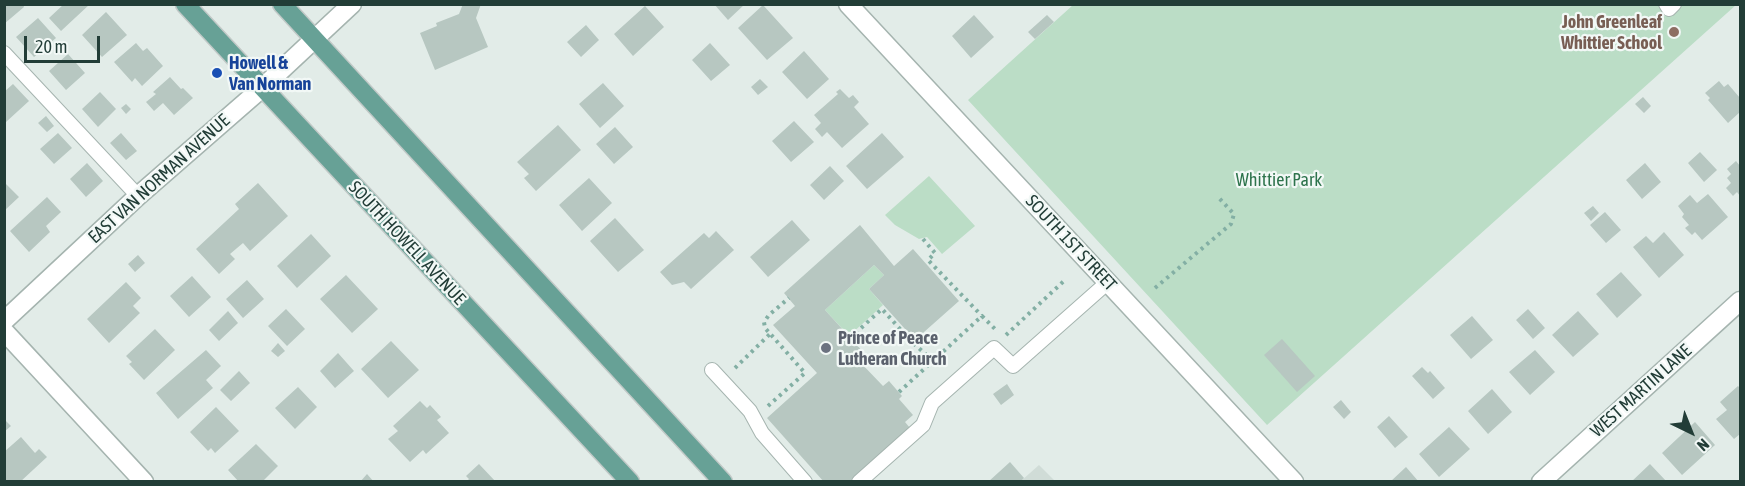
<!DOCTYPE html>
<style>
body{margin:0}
#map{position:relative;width:1745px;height:486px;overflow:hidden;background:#e2ece8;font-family:"Asap Condensed",sans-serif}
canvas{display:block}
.frame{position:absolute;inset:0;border:6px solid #223d37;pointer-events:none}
.north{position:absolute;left:1661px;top:402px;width:60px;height:60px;-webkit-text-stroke:4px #f2f8f6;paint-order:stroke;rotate:137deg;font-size:16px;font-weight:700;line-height:24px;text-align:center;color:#223d37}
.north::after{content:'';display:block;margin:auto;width:21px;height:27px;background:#223d37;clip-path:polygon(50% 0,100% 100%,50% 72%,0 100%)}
.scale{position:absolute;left:24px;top:36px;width:76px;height:27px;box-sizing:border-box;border:3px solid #223d37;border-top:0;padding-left:8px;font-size:18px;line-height:21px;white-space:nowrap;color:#223d37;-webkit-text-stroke:4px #f2f8f6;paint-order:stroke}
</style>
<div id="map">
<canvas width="1745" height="486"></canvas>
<div class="frame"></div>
<div class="north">N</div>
<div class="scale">20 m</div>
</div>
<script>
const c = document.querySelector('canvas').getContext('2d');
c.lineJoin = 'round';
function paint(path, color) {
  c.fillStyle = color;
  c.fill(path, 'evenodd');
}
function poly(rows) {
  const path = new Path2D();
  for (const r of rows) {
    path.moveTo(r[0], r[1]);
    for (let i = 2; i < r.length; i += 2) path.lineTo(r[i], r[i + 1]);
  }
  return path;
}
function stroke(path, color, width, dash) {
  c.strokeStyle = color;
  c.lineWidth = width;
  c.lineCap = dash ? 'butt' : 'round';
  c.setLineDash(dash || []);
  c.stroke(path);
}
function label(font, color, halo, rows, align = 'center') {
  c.font = font + ' "Asap Condensed",sans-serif';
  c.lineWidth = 4.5;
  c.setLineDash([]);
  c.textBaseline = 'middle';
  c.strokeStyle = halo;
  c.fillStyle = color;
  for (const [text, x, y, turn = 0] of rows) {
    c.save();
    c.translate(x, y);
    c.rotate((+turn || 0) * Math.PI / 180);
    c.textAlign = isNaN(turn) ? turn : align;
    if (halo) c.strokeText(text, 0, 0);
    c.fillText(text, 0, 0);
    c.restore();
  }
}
paint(poly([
 [1039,465,1055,481,1021,481]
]), '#d0dcd7');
paint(poly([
 [1073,5,1736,5,1267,425,968,100],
 [929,176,975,226,942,254,927,237,919,239,895,225,885,215],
 [874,265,884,275,869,289,883,305,849,336,825,310]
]), '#bbddc6');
paint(poly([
 [4,4,23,4,24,7,4,24],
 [64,4,90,4,61,31,49,18],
 [463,4,481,4,476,18,488,47,435,70,420,33,437,26,436,23,459,14],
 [714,4,745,4,728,20],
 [763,5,793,38,767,60,738,28],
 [645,6,664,27,633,56,614,34],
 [106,12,127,35,102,57,82,35],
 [974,15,994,37,971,58,952,36],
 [1047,15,1054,22,1035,39,1028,32],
 [38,18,56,38,34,57,16,37],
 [586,25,599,40,581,57,567,42],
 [136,43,143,51,147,48,163,66,142,86,135,78,132,82,114,62],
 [710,43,730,65,711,81,692,60],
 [804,51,829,79,807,99,782,72],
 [68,54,85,73,66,90,49,71],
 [170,77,181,89,183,88,193,98,174,115,163,103,154,111,146,102,156,94,153,92],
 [760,79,768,87,758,95,751,87],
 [1719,81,1724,87,1728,84,1740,98,1740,112,1728,123,1708,100,1710,98,1705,93],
 [603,83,624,106,600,128,579,104],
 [13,84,29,101,6,122,4,92],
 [840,89,849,98,853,95,859,102,854,107,869,124,842,148,827,132,822,137,815,129,821,123,814,115,838,94,836,92],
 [100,92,116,109,98,127,82,109],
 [1643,97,1651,106,1644,113,1635,104],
 [126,104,131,109,126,114,121,108],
 [46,116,54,126,47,132,38,123],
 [794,121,814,142,791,162,772,141],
 [558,125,581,150,536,191,524,178,529,174,517,162],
 [615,127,633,147,614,164,596,144],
 [58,133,72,148,54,164,40,149],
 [121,133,137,151,126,160,110,143],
 [882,133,904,157,867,189,846,166],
 [1700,152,1717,170,1704,182,1688,163],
 [1736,161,1740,166,1740,196,1737,192,1733,196,1726,188,1731,183,1727,178,1731,174,1727,169],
 [87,163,103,181,86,197,70,179],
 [1645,163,1661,182,1642,199,1626,180],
 [830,166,844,181,824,200,810,185],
 [589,178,612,203,582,231,559,205],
 [4,182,19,197,4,211],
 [258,183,288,216,250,251,243,243,230,254,235,259,219,274,196,249,239,209,235,204],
 [1708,194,1728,217,1702,240,1695,232,1692,235,1685,228,1689,225,1682,217,1684,214,1678,206,1690,195,1697,203],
 [47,197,61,212,46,226,50,232,29,252,10,231],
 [1593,206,1599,213,1591,221,1584,213],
 [1605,212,1621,230,1606,243,1590,225],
 [615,218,644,250,618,272,590,241],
 [792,220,810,240,768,277,750,257],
 [860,225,894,266,913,249,959,301,915,340,869,289,884,275,874,265,825,310,866,355,859,361,883,386,889,381,902,396,899,399,913,415,905,422,910,428,851,482,824,482,767,418,817,373,773,325,795,306,784,293],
 [716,231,734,250,691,289,684,282,672,285,660,272,704,233,709,238],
 [1664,232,1684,255,1659,278,1633,247,1646,236,1653,243],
 [311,234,331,256,297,288,277,266],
 [138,255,145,263,135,272,128,264],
 [1621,272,1642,295,1617,318,1596,294],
 [346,275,378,309,352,333,320,299],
 [192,276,211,297,189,317,170,296],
 [247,280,264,299,243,318,226,299],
 [126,282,141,298,133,306,140,313,109,343,87,319],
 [286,309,305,329,287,346,268,326],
 [1528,309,1545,328,1533,339,1516,320],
 [228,311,238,323,219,341,209,330],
 [1578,311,1599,334,1573,357,1552,335],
 [1472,316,1493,340,1471,359,1450,335],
 [155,329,175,350,144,380,129,364,132,362,126,356],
 [1282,339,1315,376,1297,392,1264,355],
 [391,341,419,370,388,398,361,369],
 [278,343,285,351,278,357,271,351],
 [206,350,221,366,206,380,213,388,178,419,156,393],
 [1535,350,1555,372,1530,395,1509,372],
 [338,353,354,371,335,388,320,371],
 [1422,367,1428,373,1430,371,1445,388,1433,399,1412,376],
 [239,371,250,383,231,401,220,390],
 [1007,384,1014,395,1001,405,993,394],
 [1738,386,1740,388,1740,434,1734,439,1716,419,1727,410,1720,402],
 [298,387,317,407,295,429,275,408],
 [1492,389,1512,412,1488,434,1468,411],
 [1341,400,1351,412,1344,419,1333,407],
 [420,401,427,408,430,405,441,417,437,420,449,433,426,454,423,450,410,462,388,439,398,431,393,426],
 [216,407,239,431,215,453,211,448,208,451,190,432],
 [1389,416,1408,437,1395,448,1377,427],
 [4,419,11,426,4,432],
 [1695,422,1715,445,1682,475,1662,453],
 [1449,427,1470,449,1439,477,1419,454],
 [21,437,35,453,39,449,47,457,20,482,4,482,4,452],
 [256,444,278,466,262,482,239,482,228,470],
 [1010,462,1024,478,1020,482,988,482],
 [479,464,496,482,466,482,469,479,466,476],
 [1650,464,1667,482,1631,482],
 [1406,467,1419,482,1390,482],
 [367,474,374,482,360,482]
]), '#b7c7c1');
const service = poly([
 [1666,4,1669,9,1674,4],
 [4,53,138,196],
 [712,370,750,411,762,433,805,482],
 [859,482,923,425,932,403,994,348,1013,366,1108,282]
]);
const minor = poly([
 [848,4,1294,482],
 [4,321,138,196,262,88,352,4],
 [4,331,144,482],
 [1541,482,1740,301]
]);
const primary = poly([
 [185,4,630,482],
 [282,4,723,482]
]);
stroke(service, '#a5b4af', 16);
stroke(minor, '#a5b4af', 21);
stroke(primary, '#c1c9c7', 21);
stroke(poly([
 [923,239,935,253,928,260,982,316],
 [1155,288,1231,224,1234,214,1219,198],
 [1006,335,1065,280],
 [850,338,882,309,910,340,933,361],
 [735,368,770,334],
 [899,392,982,316,995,329],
 [768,406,805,373,765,328,764,322,769,315,789,298]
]), '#83afa4', 4, [3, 4.5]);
stroke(service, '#fff', 14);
stroke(minor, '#fff', 18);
stroke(primary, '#67a196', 18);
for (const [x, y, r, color] of [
 [1674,32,6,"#8d6e63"],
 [217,73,6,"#1a4fb4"],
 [826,348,6,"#6b7280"]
]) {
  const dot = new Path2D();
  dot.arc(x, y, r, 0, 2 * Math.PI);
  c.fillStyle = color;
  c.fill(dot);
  stroke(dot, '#f2f8f6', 2);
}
label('bold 18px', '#785e54', '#f2f8f6', [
 ["John Greenleaf",1662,22],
 ["Whittier School",1662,43]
], 'right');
label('bold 18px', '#164399', '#f2f8f6', [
 ["Howell &",229,63],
 ["Van Norman",229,84]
], 'left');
label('18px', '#223d37', '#f2f8f6', [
 ["EAST VAN NORMAN AVENUE",159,179,-42],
 ["SOUTH HOWELL AVENUE",407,243,47],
 ["SOUTH 1ST STREET",1071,243,47],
 ["WEST MARTIN LANE",1641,391,-42]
]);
label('18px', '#2d734c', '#f2f8f6', [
 ["Whittier Park",1279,180]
]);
label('bold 18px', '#5b616d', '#f2f8f6', [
 ["Prince of Peace",838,338],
 ["Lutheran Church",838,359]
], 'left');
</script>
